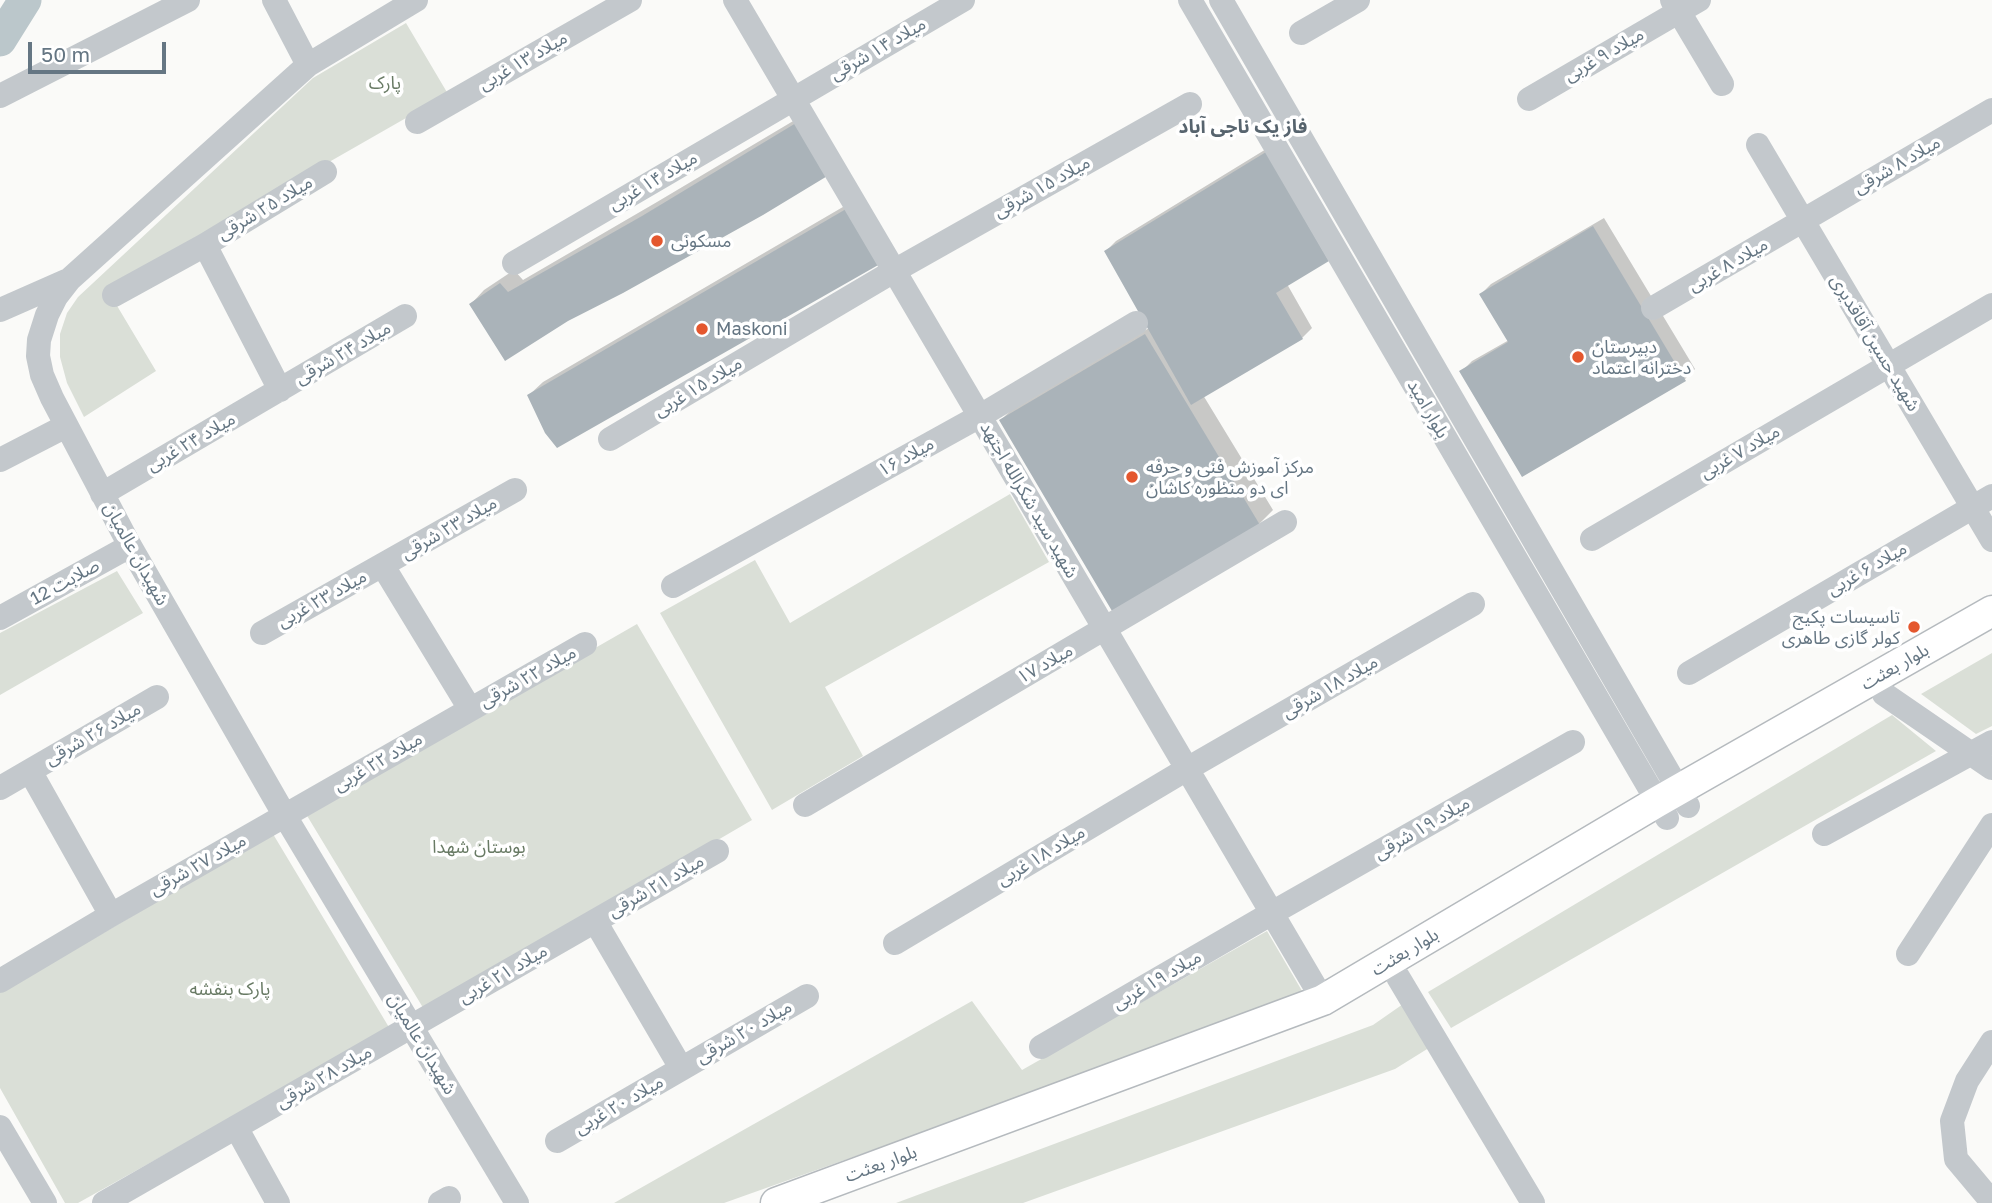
<!DOCTYPE html>
<meta charset="utf-8">
<style>
body{margin:0}
#map{position:relative;width:1992px;height:1203px;overflow:hidden;background:#fafaf8;font-family:"Golos Text",sans-serif}
canvas{display:block}
.scale{position:absolute;left:28px;top:42px;width:138px;height:32px;box-sizing:border-box;border:4px solid #657683;border-top:0;padding-left:9px;font-size:21px;line-height:24px;white-space:nowrap;color:#657683;-webkit-text-stroke:5px #fff;paint-order:stroke}
</style>
<div id="map">
<canvas width="1992" height="1203"></canvas>
<div class="scale">50 m</div>
</div>
<script>
const c = document.querySelector('canvas').getContext('2d');
c.lineJoin = 'round';
function paint(path, color) {
  c.fillStyle = color;
  c.fill(path, 'evenodd');
}
function poly(rows) {
  const path = new Path2D();
  for (const r of rows) {
    path.moveTo(r[0], r[1]);
    for (let i = 2; i < r.length; i += 2) path.lineTo(r[i], r[i + 1]);
  }
  return path;
}
function stroke(path, color, width, dash) {
  c.strokeStyle = color;
  c.lineWidth = width;
  c.lineCap = dash ? 'butt' : 'round';
  c.setLineDash(dash || []);
  c.stroke(path);
}
function label(font, color, halo, rows, align = 'center') {
  c.font = font + ' "Golos Text","Noto Sans Arabic",sans-serif';
  c.lineWidth = 7;
  c.setLineDash([]);
  c.textBaseline = 'middle';
  c.strokeStyle = halo;
  c.fillStyle = color;
  for (const [text, x, y, turn = 0] of rows) {
    c.save();
    c.translate(x, y);
    c.rotate((+turn || 0) * Math.PI / 180);
    c.textAlign = isNaN(turn) ? turn : align;
    if (halo) c.strokeText(text, 0, 0);
    c.fillText(text, 0, 0);
    c.restore();
  }
}
paint(poly([
 [406,23,448,94,107,289,156,371,84,417,67,383,60,357,60,334,67,313,78,297,313,78],
 [1010,494,1049,562,825,687,863,756,772,810,660,613,755,560,790,623],
 [117,571,143,613,0,695,0,633],
 [637,624,752,820,425,1011,306,814],
 [1992,653,1992,726,1976,734,1921,694],
 [1892,715,1936,751,1451,1028,1428,992],
 [273,834,390,1029,78,1203,65,1203,0,1088,0,993],
 [1267,931,1305,996,724,1203,614,1203,972,1001,1022,1070],
 [1406,1002,1432,1046,1395,1069,1023,1203,896,1203,1373,1025]
]), '#dadfd7');
paint(poly([
 [810,111,841,160,567,320,471,304,484,290,514,270,523,280,657,202],
 [1276,143,1287,284,1312,328,1302,338,1203,395,1273,510,1259,524,1001,420,1015,406,1149,328,1106,251,1116,241],
 [860,197,893,249,529,395,543,382],
 [1604,218,1695,369,1685,379,1462,371,1472,361,1509,340,1481,294,1491,284]
]), '#0003');
stroke(poly([
 [0,40,25,0]
]), '#bbc7cb', 33);
paint(poly([
 [796,123,829,175,763,215,623,293,568,321,505,361,469,304,500,283,508,292,642,216],
 [1266,152,1329,261,1276,293,1303,339,1191,405,1104,251],
 [846,209,880,264,557,448,545,433,527,395],
 [1593,226,1686,381,1522,477,1459,371,1508,342,1479,294],
 [1145,334,1260,525,1112,611,999,420]
]), '#aab3b9');
const major = poly([
 [776,1203,1323,1000,1657,802,1992,611]
]);
stroke(major, '#b5babe', 33);
stroke(poly([
 [274,0,308,65],
 [416,0,308,65,70,279,56,297,47,315,39,340,38,356,42,375,52,398,130,546,285,816,517,1203],
 [735,0,1323,1000],
 [1190,0,1667,818],
 [1221,0,1688,806],
 [1672,0,1722,84],
 [1301,33,1358,0],
 [0,96,188,0],
 [1529,99,1699,0],
 [417,122,630,0],
 [1758,145,1992,540],
 [205,245,280,390],
 [514,263,963,0],
 [114,295,205,245,325,172],
 [1653,308,1992,110],
 [0,310,66,281],
 [610,439,894,271,1190,104],
 [0,460,66,426],
 [102,494,405,316],
 [1592,539,1992,305],
 [383,566,470,709],
 [673,586,980,416,1136,323],
 [0,618,130,546],
 [262,633,515,490],
 [1689,673,1992,496],
 [1884,694,1992,768],
 [30,771,111,915],
 [0,788,157,697],
 [805,805,1285,522],
 [1824,834,1992,742],
 [595,921,681,1068],
 [895,943,1187,769,1473,604],
 [1908,954,1992,825],
 [1398,977,1533,1203],
 [0,981,111,915,585,644],
 [1992,1042,1967,1081,1952,1121,1956,1159,1992,1202],
 [1041,1047,1272,913,1573,742],
 [0,1127,45,1203],
 [236,1127,278,1203],
 [557,1141,807,996],
 [104,1203,717,851],
 [440,1203,449,1198]
]), '#c3c8cc', 24);
stroke(major, '#fff', 30);
for (const [x, y, r, color] of [
 [657,241,7,"#e4572e"],
 [702,329,7,"#e4572e"],
 [1578,357,7,"#e4572e"],
 [1132,477,7,"#e4572e"],
 [1914,627,7,"#e4572e"]
]) {
  const dot = new Path2D();
  dot.arc(x, y, r, 0, 2 * Math.PI);
  c.fillStyle = color;
  c.fill(dot);
  stroke(dot, '#fff', 2.5);
}
label('18px', '#657683', '#fff', [
 ["میلاد ۱۴ شرقی",878,49,-30],
 ["میلاد ۹ غربی",1604,55,-30],
 ["میلاد ۱۳ غربی",523,61,-30],
 ["میلاد ۸ شرقی",1897,165,-30],
 ["میلاد ۱۴ غربی",653,181,-30],
 ["میلاد ۱۵ شرقی",1042,187,-29],
 ["میلاد ۲۵ شرقی",265,208,-31],
 ["میلاد ۸ غربی",1728,265,-30],
 ["شهید حسین آقاقدیری",1875,343,59],
 ["میلاد ۲۴ شرقی",343,353,-30],
 ["میلاد ۱۵ غربی",698,387,-31],
 ["بلوار امید",1428,409,60],
 ["میلاد ۲۴ غربی",191,442,-30],
 ["میلاد ۷ غربی",1740,452,-30],
 ["میلاد ۱۶",906,457,-29],
 ["شهید سید شکرالله اجتهد",1029,500,60],
 ["میلاد ۲۳ شرقی",449,528,-30],
 ["شهیدان عالمیان",136,554,61],
 ["میلاد ۶ غربی",1867,569,-30],
 ["صلابت 12",65,582,-29],
 ["میلاد ۲۳ غربی",322,599,-29],
 ["میلاد ۱۷",1045,664,-30],
 ["بلوار بعثت",1895,667,-30],
 ["میلاد ۲۲ شرقی",528,677,-29],
 ["میلاد ۱۸ شرقی",1330,687,-30],
 ["میلاد ۲۶ شرقی",93,734,-30],
 ["میلاد ۲۲ غربی",378,762,-30],
 ["میلاد ۱۹ شرقی",1422,828,-30],
 ["میلاد ۱۸ غربی",1041,856,-31],
 ["میلاد ۲۷ شرقی",198,865,-29],
 ["میلاد ۲۱ شرقی",656,886,-30],
 ["بلوار بعثت",1405,952,-31],
 ["میلاد ۲۱ غربی",503,974,-30],
 ["میلاد ۱۹ غربی",1157,980,-30],
 ["میلاد ۲۰ شرقی",744,1032,-30],
 ["شهیدان عالمیان",422,1044,59],
 ["میلاد ۲۸ شرقی",324,1077,-30],
 ["میلاد ۲۰ غربی",619,1105,-30],
 ["بلوار بعثت",881,1164,-20]
]);
label('18px', '#687a64', '#fff', [
 ["پارک",385,83],
 ["بوستان شهدا",479,847],
 ["پارک بنفشه",230,989]
]);
label('18px', '#657683', '#fff', [
 ["مسکونی",671,241],
 ["Maskoni",716,329],
 ["دبیرستان",1592,347],
 ["دخترانه اعتماد",1592,368],
 ["مرکز آموزش فنی و حرفه",1146,467],
 ["ای دو منظوره کاشان",1146,488],
 ["تاسیسات پکیج",1900,617,"right"],
 ["کولر گازی طاهری",1900,638,"right"]
], 'left');
label('bold 19px', '#57646e', '#fff', [
 ["فاز یک ناجی آباد",1243,127]
]);
</script>
